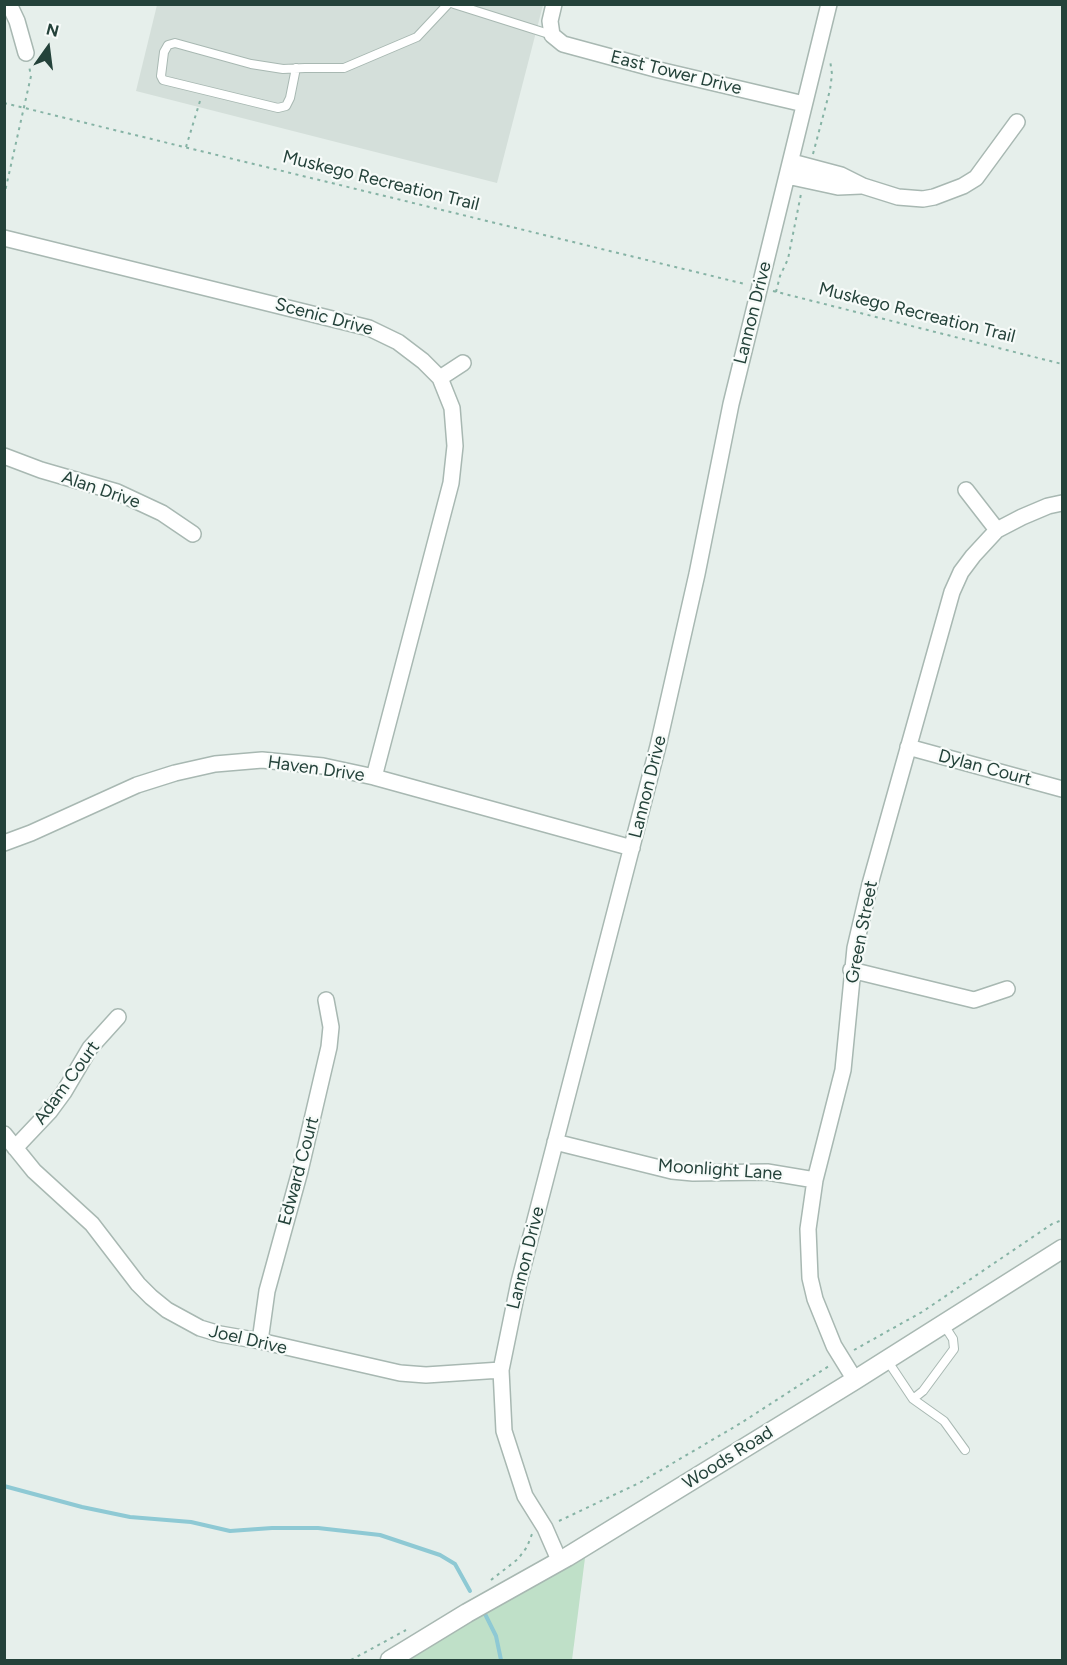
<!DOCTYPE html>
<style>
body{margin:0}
#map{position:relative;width:1067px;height:1665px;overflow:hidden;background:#e6efeb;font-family:Figtree,sans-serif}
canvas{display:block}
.frame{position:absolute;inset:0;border:6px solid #24423a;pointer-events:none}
.north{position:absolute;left:18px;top:18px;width:60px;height:60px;-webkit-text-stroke:4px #f7fbf9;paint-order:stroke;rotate:14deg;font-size:16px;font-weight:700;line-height:24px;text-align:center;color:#24423a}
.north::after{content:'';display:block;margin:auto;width:21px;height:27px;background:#24423a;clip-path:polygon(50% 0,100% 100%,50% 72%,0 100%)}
</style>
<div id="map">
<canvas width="1067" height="1665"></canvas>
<div class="frame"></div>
<div class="north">N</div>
</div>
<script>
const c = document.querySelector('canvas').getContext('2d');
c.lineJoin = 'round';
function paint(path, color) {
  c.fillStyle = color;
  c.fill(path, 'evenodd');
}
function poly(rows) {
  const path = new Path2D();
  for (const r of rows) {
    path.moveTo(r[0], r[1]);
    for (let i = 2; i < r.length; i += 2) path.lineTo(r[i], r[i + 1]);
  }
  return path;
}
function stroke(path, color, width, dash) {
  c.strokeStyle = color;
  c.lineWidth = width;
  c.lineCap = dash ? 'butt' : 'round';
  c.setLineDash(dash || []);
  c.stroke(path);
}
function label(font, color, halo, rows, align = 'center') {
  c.font = font + ' Figtree,sans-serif';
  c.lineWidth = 4.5;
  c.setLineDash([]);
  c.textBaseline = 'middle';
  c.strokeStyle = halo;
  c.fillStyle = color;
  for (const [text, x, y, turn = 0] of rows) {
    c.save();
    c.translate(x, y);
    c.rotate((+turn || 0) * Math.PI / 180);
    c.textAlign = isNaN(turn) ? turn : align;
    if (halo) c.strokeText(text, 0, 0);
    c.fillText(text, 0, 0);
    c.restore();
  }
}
paint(poly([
 [157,5,543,5,497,183,136,91]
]), '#d4dfda');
paint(poly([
 [586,1550,572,1660,403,1660]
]), '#bfe0c8');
stroke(poly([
 [4,1486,82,1507,130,1517,191,1522,230,1531,272,1528,318,1528,380,1535,440,1555,455,1564,470,1591],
 [484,1612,496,1636,501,1660]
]), '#8ec9d4', 4);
const service = poly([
 [454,4,552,35],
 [296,68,290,98,286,106,278,108,163,80,161,76,164,52,168,45,175,43,251,64,283,69,305,68,344,68,417,37,448,4],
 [887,1360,913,1399,944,1421,965,1450],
 [913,1399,923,1391,954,1349,953,1339,944,1325]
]);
const minor = poly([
 [9,4,17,21,26,53],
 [554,4,550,21,552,35,563,44,659,70,804,104],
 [792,162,841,175,863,186,898,197,923,199,934,197,963,186,976,178,1017,122],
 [787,176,838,187,861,186],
 [4,238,369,328,398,342,423,361,440,378,452,408,455,446,451,483,374,777],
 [440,378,463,363],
 [4,456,41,470,117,492,162,513,193,534],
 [966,490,997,530],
 [908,747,1062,789],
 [4,843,31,833,137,785,175,773,215,764,262,760,323,766,374,777,632,848],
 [851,970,974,1000,1007,989],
 [4,1134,34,1171,92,1224,138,1284,151,1297,167,1310,200,1328,220,1334,260,1341,400,1373,426,1375,501,1370],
 [555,1142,672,1171,693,1173,767,1172,815,1180],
 [15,1148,50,1111,64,1092,90,1048,118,1017],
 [260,1341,267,1291,300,1171,329,1047,331,1027,326,1000],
 [855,1380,834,1346,815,1299,810,1278,808,1229,815,1180,843,1070,855,948,870,884,952,592,961,572,973,556,997,530,1022,517,1048,506,1062,503],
 [559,1560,545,1528,525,1496,504,1431,501,1370,519,1282,658,746,697,574,731,404,829,4]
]);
const tertiary = poly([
 [390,1660,467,1613,567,1557,855,1380,1062,1249]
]);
stroke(service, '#a8b8b2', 10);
stroke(minor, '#a8b8b2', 18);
stroke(tertiary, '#a8b8b2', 21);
stroke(poly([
 [4,103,745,284],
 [186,147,200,101],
 [813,154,830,90,832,74,830,60],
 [4,196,31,76,29,66],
 [773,291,1062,364],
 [776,292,780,276,788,259,801,194],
 [854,1350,922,1312,1052,1224,1062,1220],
 [559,1521,639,1483,741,1423,829,1366],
 [491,1580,518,1559,527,1547,532,1534],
 [351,1660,406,1630]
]), '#86b3a5', 2, [3, 4.5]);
stroke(service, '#fff', 8);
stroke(minor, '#fff', 15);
stroke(tertiary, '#fff', 18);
label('18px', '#24423a', '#f7fbf9', [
 ["East Tower Drive",676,73,14],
 ["Muskego Recreation Trail",381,181,14],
 ["Lannon Drive",753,313,-76],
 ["Muskego Recreation Trail",917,313,14],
 ["Scenic Drive",324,317,15],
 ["Alan Drive",101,490,19],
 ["Dylan Court",985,768,15],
 ["Haven Drive",316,769,8],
 ["Lannon Drive",648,787,-76],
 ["Green Street",862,932,-79],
 ["Adam Court",67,1083,-54],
 ["Moonlight Lane",720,1170,4],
 ["Edward Court",299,1171,-75],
 ["Lannon Drive",526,1258,-76],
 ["Joel Drive",248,1340,13],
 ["Woods Road",728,1458,-32]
]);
</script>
